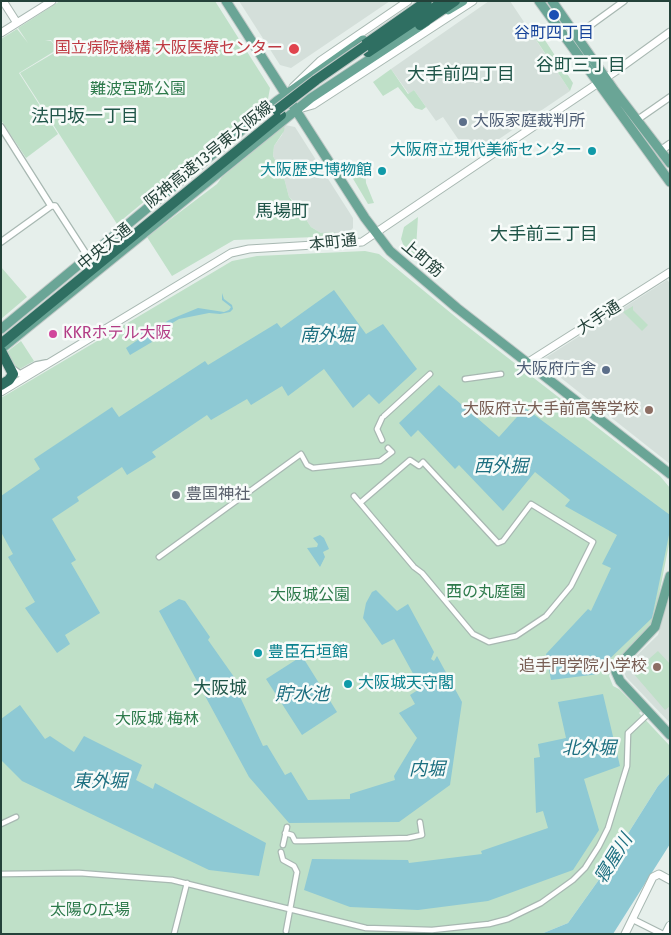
<!DOCTYPE html>
<meta charset="utf-8">
<style>
body{margin:0}
#map{position:relative;width:671px;height:935px;overflow:hidden;background:#e6efeb;font-family:"Fira Sans",sans-serif}
canvas{display:block}
.frame{position:absolute;inset:0;border:2px solid #24423a;pointer-events:none}
</style>
<div id="map">
<canvas width="671" height="935"></canvas>
<div class="frame"></div>
</div>
<script>
const c = document.querySelector('canvas').getContext('2d');
c.lineJoin = 'round';
function paint(path, color) {
  c.fillStyle = color;
  c.fill(path, 'evenodd');
}
function poly(rows) {
  const path = new Path2D();
  for (const r of rows) {
    path.moveTo(r[0], r[1]);
    for (let i = 2; i < r.length; i += 2) path.lineTo(r[i], r[i + 1]);
  }
  return path;
}
function stroke(path, color, width, dash) {
  c.strokeStyle = color;
  c.lineWidth = width;
  c.lineCap = dash ? 'butt' : 'round';
  c.setLineDash(dash || []);
  c.stroke(path);
}
function label(font, color, halo, rows, align = 'center') {
  c.font = font + ' "Fira Sans","Noto Sans JP",sans-serif';
  c.lineWidth = 5;
  c.setLineDash([]);
  c.textBaseline = 'middle';
  c.strokeStyle = halo;
  c.fillStyle = color;
  for (const [text, x, y, turn = 0] of rows) {
    c.save();
    c.translate(x, y);
    c.rotate((+turn || 0) * Math.PI / 180);
    c.textAlign = isNaN(turn) ? turn : align;
    if (halo) c.strokeText(text, 0, 0);
    c.fillText(text, 0, 0);
    c.restore();
  }
}
paint(poly([
 [239,1,390,1,291,68,280,65],
 [489,1,510,1,570,91,471,158,443,117,436,121,414,90,409,94,391,69],
 [285,125,295,127,353,218,353,228,347,234,321,233,311,227,305,218,297,215,297,204,289,197,283,174,273,156,274,146,282,135],
 [667,280,670,283,670,464,542,363,542,360],
 [670,595,670,723,626,677,624,672,626,666,658,635]
]), '#d4dfda');
paint(poly([
 [60,1,215,1,270,88,268,99,117,224,20,73,59,50,51,40,45,41,51,41,58,49,19,73,58,134,26,158,1,120,1,39,17,29,28,43,18,28],
 [535,25,573,83,570,91,529,29],
 [391,69,408,94,414,90,426,107,422,110,415,108,398,87,383,96,373,82],
 [285,125,284,131,274,146,273,156,283,174,289,197,299,208,298,215,305,218,311,227,321,233,333,232,344,236,234,240,172,276,147,237,217,184,222,177],
 [365,167,366,183,374,203,368,204,352,177],
 [418,217,416,248,425,256,421,262,405,249,401,239,404,227],
 [365,251,379,254,463,323,660,476,670,488,670,539,654,620,643,635,612,666,609,676,613,686,619,689,641,711,639,713,670,746,670,773,658,786,598,881,568,923,541,934,1,934,1,398,232,261,257,256],
 [1,267,27,297,1,319],
 [633,306,633,310,648,325,642,331,623,312],
 [21,341,34,361,18,370,8,354,8,351],
 [658,651,670,664,670,706,665,710,633,673]
]), '#bfe0c8');
paint(poly([
 [334,290,366,334,383,324,417,369,379,404,369,394,353,408,324,369,288,396,282,386,251,405,247,399,211,420,207,415,152,452,156,457,127,475,122,467,77,497,79,501,52,519,76,560,71,563,100,613,65,635,70,644,57,653,25,608,35,602,8,557,13,554,1,532,1,496,40,469,34,459,112,407,119,417,205,361,208,365,277,323,281,328],
 [222,293,224,299,232,305,233,309,230,312,220,314,209,313,179,319,149,337,152,342,130,355,126,348,139,339,137,335,144,330,147,334,169,320,198,308,224,312,229,310,231,307,222,300],
 [439,385,499,437,525,408,670,515,670,530,652,618,599,669,599,674,551,680,546,654,588,609,591,611,611,568,602,564,617,535,565,506,570,500,535,472,503,511,459,465,455,469,418,430,411,437,399,423],
 [320,535,324,538,329,549,323,552,325,557,320,567,307,548,317,547,318,544,313,538],
 [376,590,397,611,408,604,434,652,431,659,434,661,437,656,462,702,450,785,399,822,289,823,249,777,159,611,179,599,185,601,210,637,208,640,239,684,235,686,263,746,267,745,285,775,291,772,308,800,350,799,350,794,395,780,394,776,417,738,399,713,415,704,410,695,421,688,394,639,382,645,363,618,366,603,372,592],
 [302,656,337,712,302,735,266,679],
 [603,694,620,766,584,779,599,830,573,870,488,901,418,910,350,907,304,890,312,859,408,860,409,863,482,854,481,851,548,828,543,811,536,813,534,758,540,757,538,744,566,738,558,702],
 [20,705,45,739,50,736,74,752,84,736,142,765,136,780,153,789,155,783,266,843,259,876,209,870,22,781,1,760,1,719],
 [670,773,670,844,613,934,541,934,568,923,598,881,658,786]
]), '#8ec9d4');
const pedestrian = poly([
 [465,379,501,374],
 [384,416,430,374],
 [382,440,377,429,382,418],
 [354,496,360,503,414,567,422,573,473,634,489,642,516,636,546,616,571,586,593,542,531,504,503,541,498,543,423,462,419,466,410,460,360,503],
 [159,557,301,454,307,465,313,468,380,461,392,452,388,448],
 [1,824,16,817],
 [285,833,292,835,295,841,304,841,408,838,422,835,420,822],
 [283,845,287,827],
 [281,852,283,860,294,866,297,872,286,931],
 [1,874,79,873,172,880,366,928,432,930,489,924,508,919,541,903,573,880,585,868,599,846,608,828,627,766,628,733,646,716],
 [174,934,187,883]
]);
const minor = poly([
 [577,35,624,1],
 [637,120,670,97],
 [1,127,51,206,55,206,88,257],
 [1,242,51,206],
 [13,369,20,374,36,365,46,363],
 [632,919,662,934]
]);
const tertiary = poly([
 [3,1,17,23],
 [1,33,52,1],
 [293,87,320,61,408,1],
 [299,109,313,105,473,1],
 [660,151,670,144],
 [527,363,670,272],
 [1,392,231,253,249,249,362,242,616,71,670,32],
 [625,934,653,877,659,874,670,880]
]);
const secondary = poly([
 [666,934,670,926]
]);
const primary = poly([
 [226,1,365,218,390,251,457,308,670,474],
 [539,1,670,182],
 [552,1,614,90,670,163],
 [448,10,463,1],
 [1,329,277,101,363,40],
 [1,349,311,98,426,22],
 [670,576,655,627,619,665,616,672,620,681,670,735]
]);
const motorway = poly([
 [420,25,455,1],
 [357,50,427,1],
 [368,52,444,1],
 [1,344,281,115],
 [1,351,13,374,9,380,1,385]
]);
stroke(pedestrian, '#a8b8b2', 7);
stroke(minor, '#a8b8b2', 8);
stroke(tertiary, '#a8b8b2', 9);
stroke(secondary, '#a4bbb3', 10);
stroke(primary, '#c2cac8', 11);
stroke(motorway, '#c2cac8', 12);
stroke(pedestrian, '#fff', 4.5);
stroke(minor, '#fff', 5.5);
stroke(tertiary, '#fff', 7);
stroke(secondary, '#fff', 8);
stroke(primary, '#6aa596', 9);
stroke(motorway, '#2f6f62', 10);
const motorwayBridge = poly([
 [277,110,316,80,365,46]
]);
stroke(motorwayBridge, '#c2cac8', 12, []);
stroke(motorwayBridge, '#2f6f62', 10);
for (const [x, y, r, color] of [
 [554,15,6,"#1a4fb4"],
 [294,49,6,"#e0444e"],
 [463,122,5,"#5c6f8a"],
 [592,151,5,"#0f9aa8"],
 [382,171,5,"#0f9aa8"],
 [53,334,5,"#d1479c"],
 [606,370,5,"#5c6f8a"],
 [649,410,5,"#8d6e63"],
 [176,495,5,"#6b7280"],
 [258,653,5,"#0f9aa8"],
 [657,667,5,"#8d6e63"],
 [348,684,5,"#0f9aa8"]
]) {
  const dot = new Path2D();
  dot.arc(x, y, r, 0, 2 * Math.PI);
  c.fillStyle = color;
  c.fill(dot);
  stroke(dot, '#f7fbf9', 2);
}
label('16px', '#164399', '#f7fbf9', [
 ["谷町四丁目",554,34]
]);
label('16px', '#be3a42', '#f7fbf9', [
 ["国立病院機構 大阪医療センター",283,49]
], 'right');
label('16px', '#2d7a4b', '#f7fbf9', [
 ["難波宮跡公園",138,90],
 ["西の丸庭園",486,593],
 ["大阪城公園",310,596],
 ["大阪城 梅林",157,720],
 ["太陽の広場",90,911]
]);
label('16px', '#4e5e75', '#f7fbf9', [
 ["大阪家庭裁判所",473,122],
 ["大阪府庁舎",596,370,"right"]
], 'left');
label('16px', '#0d838f', '#f7fbf9', [
 ["大阪府立現代美術センター",582,151],
 ["大阪歴史博物館",372,171],
 ["豊臣石垣館",268,653,"left"],
 ["大阪城天守閣",358,684,"left"]
], 'right');
label('16px', '#24423a', '#f7fbf9', [
 ["阪神高速13号東大阪線",209,155,-39],
 ["本町通",333,243,-6],
 ["中央大通",105,247,-39],
 ["上町筋",422,259,40],
 ["大手通",599,318,-33]
]);
label('16px', '#b23c85', '#f7fbf9', [
 ["KKRホテル大阪",63,334]
], 'left');
label('16px', '#785e54', '#f7fbf9', [
 ["大阪府立大手前高等学校",639,410],
 ["追手門学院小学校",647,667]
], 'right');
label('16px', '#5b616d', '#f7fbf9', [
 ["豊国神社",186,495]
], 'left');
label('18px', '#1f5548', '#f7fbf9', [
 ["谷町三丁目",581,66],
 ["大手前四丁目",461,75],
 ["法円坂一丁目",85,117],
 ["馬場町",282,212],
 ["大手前三丁目",544,235],
 ["大阪城",220,689]
]);
label('italic 18px', '#1c6f80', '#f7fbf9', [
 ["南外堀",327,336],
 ["西外掘",501,467],
 ["貯水池",302,695],
 ["北外堀",589,749],
 ["内堀",427,770],
 ["東外堀",100,782],
 ["寝屋川",614,859,-58]
]);
</script>
